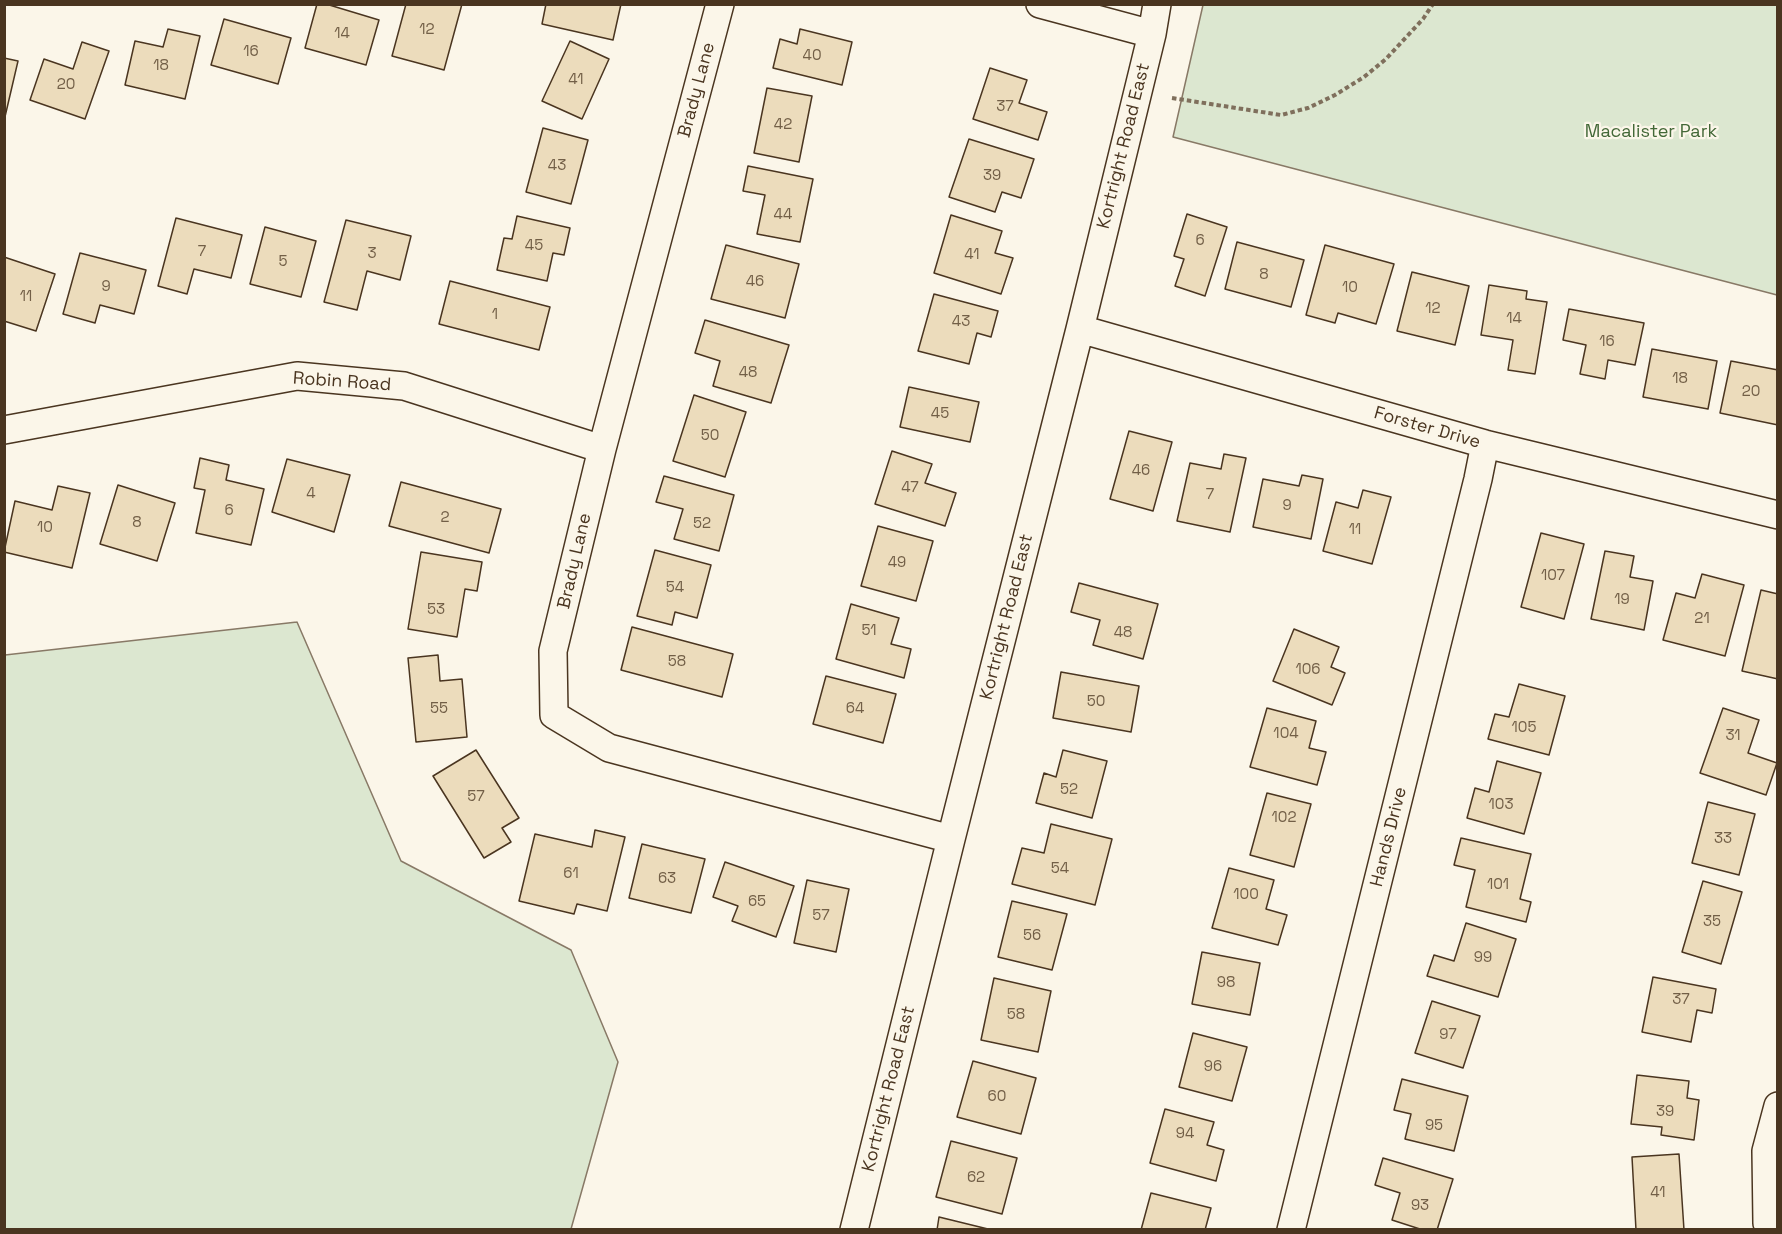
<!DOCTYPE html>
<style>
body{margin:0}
#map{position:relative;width:1782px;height:1234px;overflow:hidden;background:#fbf6e9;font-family:"Space Grotesk",sans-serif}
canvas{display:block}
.frame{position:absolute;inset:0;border:6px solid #4a3520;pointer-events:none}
</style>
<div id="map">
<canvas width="1782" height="1234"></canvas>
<div class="frame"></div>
</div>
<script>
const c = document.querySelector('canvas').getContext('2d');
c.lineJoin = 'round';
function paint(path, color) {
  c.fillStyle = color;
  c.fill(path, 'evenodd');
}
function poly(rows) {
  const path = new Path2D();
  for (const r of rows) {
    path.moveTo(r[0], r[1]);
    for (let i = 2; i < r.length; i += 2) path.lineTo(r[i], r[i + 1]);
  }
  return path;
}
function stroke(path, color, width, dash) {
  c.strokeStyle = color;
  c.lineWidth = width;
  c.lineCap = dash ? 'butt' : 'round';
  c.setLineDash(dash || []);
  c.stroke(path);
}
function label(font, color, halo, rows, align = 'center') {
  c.font = font + ' "Space Grotesk",sans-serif';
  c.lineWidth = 4.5;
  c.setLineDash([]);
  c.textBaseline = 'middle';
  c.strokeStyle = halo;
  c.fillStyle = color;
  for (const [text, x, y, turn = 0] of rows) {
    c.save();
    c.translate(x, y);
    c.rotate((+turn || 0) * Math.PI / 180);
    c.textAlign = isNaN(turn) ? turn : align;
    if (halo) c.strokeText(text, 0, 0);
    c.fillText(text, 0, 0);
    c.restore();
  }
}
const green = poly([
 [1203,5,1777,5,1777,295,1173,137,1203,5],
 [297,622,401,861,571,950,618,1062,571,1229,5,1229,5,655,297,622]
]);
paint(green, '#dce7d0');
stroke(green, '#887966', 1.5);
const building = poly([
 [317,4,326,4,379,20,366,65,305,48,317,4],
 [406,4,462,4,444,70,392,56,406,4],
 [546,4,621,4,613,40,542,24,546,4],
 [224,19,291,38,278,84,211,65,224,19],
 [168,29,200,36,185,99,125,85,135,41,163,47,168,29],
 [800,29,852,42,842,85,773,68,780,39,797,44,800,29],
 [570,41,609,59,582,119,542,101,570,41],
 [82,42,109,51,85,119,30,100,44,59,73,69,82,42],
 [4,58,18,61,4,121,4,58],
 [990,68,1027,80,1019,103,1047,112,1038,140,973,119,990,68],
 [767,88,812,96,799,162,754,153,767,88],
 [543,128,588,140,571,204,526,192,543,128],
 [969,139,1034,159,1021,198,1002,192,995,212,949,197,969,139],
 [748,166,813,179,800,242,757,234,765,195,743,191,748,166],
 [1187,214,1227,227,1205,296,1175,286,1184,259,1174,256,1187,214],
 [951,215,1002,231,995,253,1013,258,1001,294,934,273,951,215],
 [517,216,570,228,564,255,553,253,547,281,497,270,504,238,512,239,517,216],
 [176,218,242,235,231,278,194,269,187,294,158,286,176,218],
 [346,220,411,236,400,280,367,271,357,310,324,302,346,220],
 [265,227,316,241,301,297,250,284,265,227],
 [1237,242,1304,260,1291,307,1225,289,1237,242],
 [726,245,799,264,785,318,711,299,726,245],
 [1325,245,1394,264,1376,324,1338,313,1335,323,1306,315,1325,245],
 [80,253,146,270,134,314,100,305,95,323,63,314,80,253],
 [4,257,55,274,36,331,4,321,4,257],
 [1412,272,1469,286,1455,345,1397,331,1412,272],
 [450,281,550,307,539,350,439,324,450,281],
 [1489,285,1527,291,1526,299,1547,302,1535,374,1508,370,1513,340,1481,335,1489,285],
 [934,294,998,311,991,337,977,333,969,364,918,351,934,294],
 [1569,309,1644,323,1635,365,1608,360,1605,379,1580,374,1586,345,1563,340,1569,309],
 [705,320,789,345,771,403,713,386,720,361,695,353,705,320],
 [1652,349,1717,361,1708,409,1643,397,1652,349],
 [1731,361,1778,370,1778,425,1720,413,1731,361],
 [909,387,979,402,970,442,900,427,909,387],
 [694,395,746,412,725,477,673,461,694,395],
 [1129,431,1172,442,1153,511,1110,499,1129,431],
 [892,451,932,464,925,483,956,493,945,526,875,504,892,451],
 [1224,454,1246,458,1230,532,1177,521,1190,463,1221,469,1224,454],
 [200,458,229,465,226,480,264,489,251,545,196,533,205,490,194,488,200,458],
 [287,459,350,475,334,532,272,512,287,459],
 [1302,475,1323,479,1311,539,1253,527,1263,479,1299,486,1302,475],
 [664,476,734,495,719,551,674,539,683,509,656,502,664,476],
 [401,482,501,509,489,553,389,526,401,482],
 [118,485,175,503,157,561,100,544,118,485],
 [58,486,90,493,72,568,4,552,15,501,52,510,58,486],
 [1363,490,1391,497,1372,564,1323,551,1336,502,1358,508,1363,490],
 [878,526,933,541,916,601,861,586,878,526],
 [1541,533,1584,544,1564,619,1521,607,1541,533],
 [655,550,711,565,697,618,675,612,672,625,637,616,655,550],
 [1605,551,1634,556,1630,577,1653,581,1644,630,1591,619,1605,551],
 [421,552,482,562,477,591,465,589,457,637,408,629,421,552],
 [1702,574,1744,585,1725,656,1663,640,1676,593,1695,598,1702,574],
 [1079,583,1158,604,1143,659,1093,645,1100,620,1071,612,1079,583],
 [1761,590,1778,594,1778,679,1742,671,1761,590],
 [851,604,899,618,891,644,911,649,904,678,836,659,851,604],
 [632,627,733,654,722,697,621,670,632,627],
 [1294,629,1339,647,1331,667,1345,673,1332,705,1273,681,1294,629],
 [438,655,440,681,462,679,467,737,416,742,408,658,438,655],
 [1061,672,1139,686,1131,732,1053,718,1061,672],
 [826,676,896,694,883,743,813,724,826,676],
 [1519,684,1565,696,1549,755,1488,739,1495,714,1509,717,1519,684],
 [1267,708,1316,721,1309,748,1326,752,1317,785,1250,767,1267,708],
 [1723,708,1759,720,1748,753,1777,763,1766,795,1700,773,1723,708],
 [476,750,519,818,502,828,511,842,484,858,433,776,476,750],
 [1063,750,1107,761,1092,818,1036,803,1044,773,1056,777,1063,750],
 [1497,761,1541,773,1524,834,1467,818,1475,788,1489,792,1497,761],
 [1267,793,1311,804,1294,867,1250,855,1267,793],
 [1708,802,1755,814,1739,875,1692,863,1708,802],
 [1051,824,1112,839,1095,905,1012,884,1022,848,1044,853,1051,824],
 [595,830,625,837,607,911,577,904,574,914,519,901,535,834,592,847,595,830],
 [1461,838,1531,854,1520,899,1531,902,1526,922,1466,907,1475,870,1454,865,1461,838],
 [642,844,705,859,691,913,629,898,642,844],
 [725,862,794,886,776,937,732,921,738,906,713,897,725,862],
 [1229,868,1274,880,1266,909,1287,915,1278,945,1212,928,1229,868],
 [807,880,849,889,836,952,794,943,807,880],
 [1703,881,1742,892,1721,964,1682,952,1703,881],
 [1012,901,1067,914,1052,970,998,957,1012,901],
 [1466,923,1516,939,1498,997,1427,976,1434,955,1454,961,1466,923],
 [1202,952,1260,963,1250,1015,1192,1004,1202,952],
 [1653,977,1716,989,1712,1013,1697,1010,1691,1042,1642,1032,1653,977],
 [994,978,1051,991,1038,1052,981,1040,994,978],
 [1432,1001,1480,1016,1463,1068,1415,1053,1432,1001],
 [1193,1033,1247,1047,1232,1101,1179,1087,1193,1033],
 [973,1061,1036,1078,1021,1134,957,1117,973,1061],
 [1637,1075,1689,1081,1687,1098,1699,1100,1694,1140,1661,1135,1662,1127,1631,1124,1637,1075],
 [1402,1079,1468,1096,1454,1151,1405,1139,1411,1114,1394,1110,1402,1079],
 [1165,1109,1214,1122,1207,1145,1224,1150,1216,1181,1150,1163,1165,1109],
 [951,1141,1017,1158,1002,1214,936,1197,951,1141],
 [1679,1154,1684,1230,1636,1230,1632,1157,1679,1154],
 [1383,1158,1453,1179,1437,1230,1423,1230,1392,1220,1400,1193,1375,1185,1383,1158],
 [1151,1193,1211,1208,1205,1230,1141,1230,1151,1193],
 [939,1217,992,1230,937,1230,939,1217]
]);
paint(building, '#ecdcbc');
stroke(building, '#4a3520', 1.5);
const street = poly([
 [720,4,602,449,553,651,554,715,609,748,951,839],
 [1040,4,1152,34],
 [1080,329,1485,444,1778,515],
 [4,430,297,376,404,386,602,449],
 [854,1230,951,839,1080,329,1152,34,1157,4],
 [1291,1230,1478,479,1485,444],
 [1770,1230,1767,1223,1766,1151,1778,1106]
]);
stroke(street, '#4a3520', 30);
stroke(poly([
 [1172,98,1281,115,1308,108,1335,95,1364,77,1386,59,1423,19,1433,4]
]), '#7f6f5c', 4, [4.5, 3]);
stroke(street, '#fbf6e9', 27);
label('15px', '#725f47', null, [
 ["12",427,30],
 ["14",342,34],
 ["16",251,52],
 ["40",812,56],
 ["18",161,66],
 ["41",576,80],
 ["20",66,85],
 ["37",1005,107],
 ["42",783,125],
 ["43",557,166],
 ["39",992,176],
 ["44",783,215],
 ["6",1200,241],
 ["45",534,246],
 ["7",202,252],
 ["3",372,254],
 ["41",972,255],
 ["5",283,262],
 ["8",1264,275],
 ["46",755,282],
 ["9",106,287],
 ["10",1350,288],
 ["11",26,297],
 ["12",1433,309],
 ["1",495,315],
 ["14",1514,319],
 ["43",961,322],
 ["16",1607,342],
 ["48",748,373],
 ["18",1680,379],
 ["20",1751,392],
 ["45",940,414],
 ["50",710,436],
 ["46",1141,471],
 ["47",910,488],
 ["4",311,494],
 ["7",1210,495],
 ["9",1287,506],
 ["6",229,511],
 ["2",445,518],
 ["8",137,523],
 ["52",702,524],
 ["10",45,528],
 ["11",1355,530],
 ["49",897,563],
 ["107",1553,576],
 ["54",675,588],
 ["19",1622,600],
 ["53",436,610],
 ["21",1702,619],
 ["51",869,631],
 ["48",1123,633],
 ["58",677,662],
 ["106",1308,670],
 ["50",1096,702],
 ["55",439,709],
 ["64",855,709],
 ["105",1524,728],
 ["104",1286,734],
 ["31",1733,736],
 ["52",1069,790],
 ["57",476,797],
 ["103",1501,805],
 ["102",1284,818],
 ["33",1723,839],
 ["54",1060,869],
 ["61",571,874],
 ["63",667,879],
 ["101",1498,885],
 ["100",1246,895],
 ["65",757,902],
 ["57",821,916],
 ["35",1712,922],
 ["56",1032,936],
 ["99",1483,958],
 ["98",1226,983],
 ["37",1681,1000],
 ["58",1016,1015],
 ["97",1448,1035],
 ["96",1213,1067],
 ["60",997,1097],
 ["39",1665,1112],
 ["95",1434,1126],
 ["94",1185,1134],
 ["62",976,1178],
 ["41",1658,1193],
 ["93",1420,1206]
]);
label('18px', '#4a3520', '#fbf6e9', [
 ["Brady Lane",697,90,-75],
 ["Kortright Road East",1124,146,-76],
 ["Robin Road",342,382,4],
 ["Forster Drive",1427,428,16],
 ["Brady Lane",575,561,-77],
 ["Kortright Road East",1007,617,-76],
 ["Hands Drive",1389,837,-76],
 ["Kortright Road East",889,1089,-76]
]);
label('18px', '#436837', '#fbf6e9', [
 ["Macalister Park",1651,132]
]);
</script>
